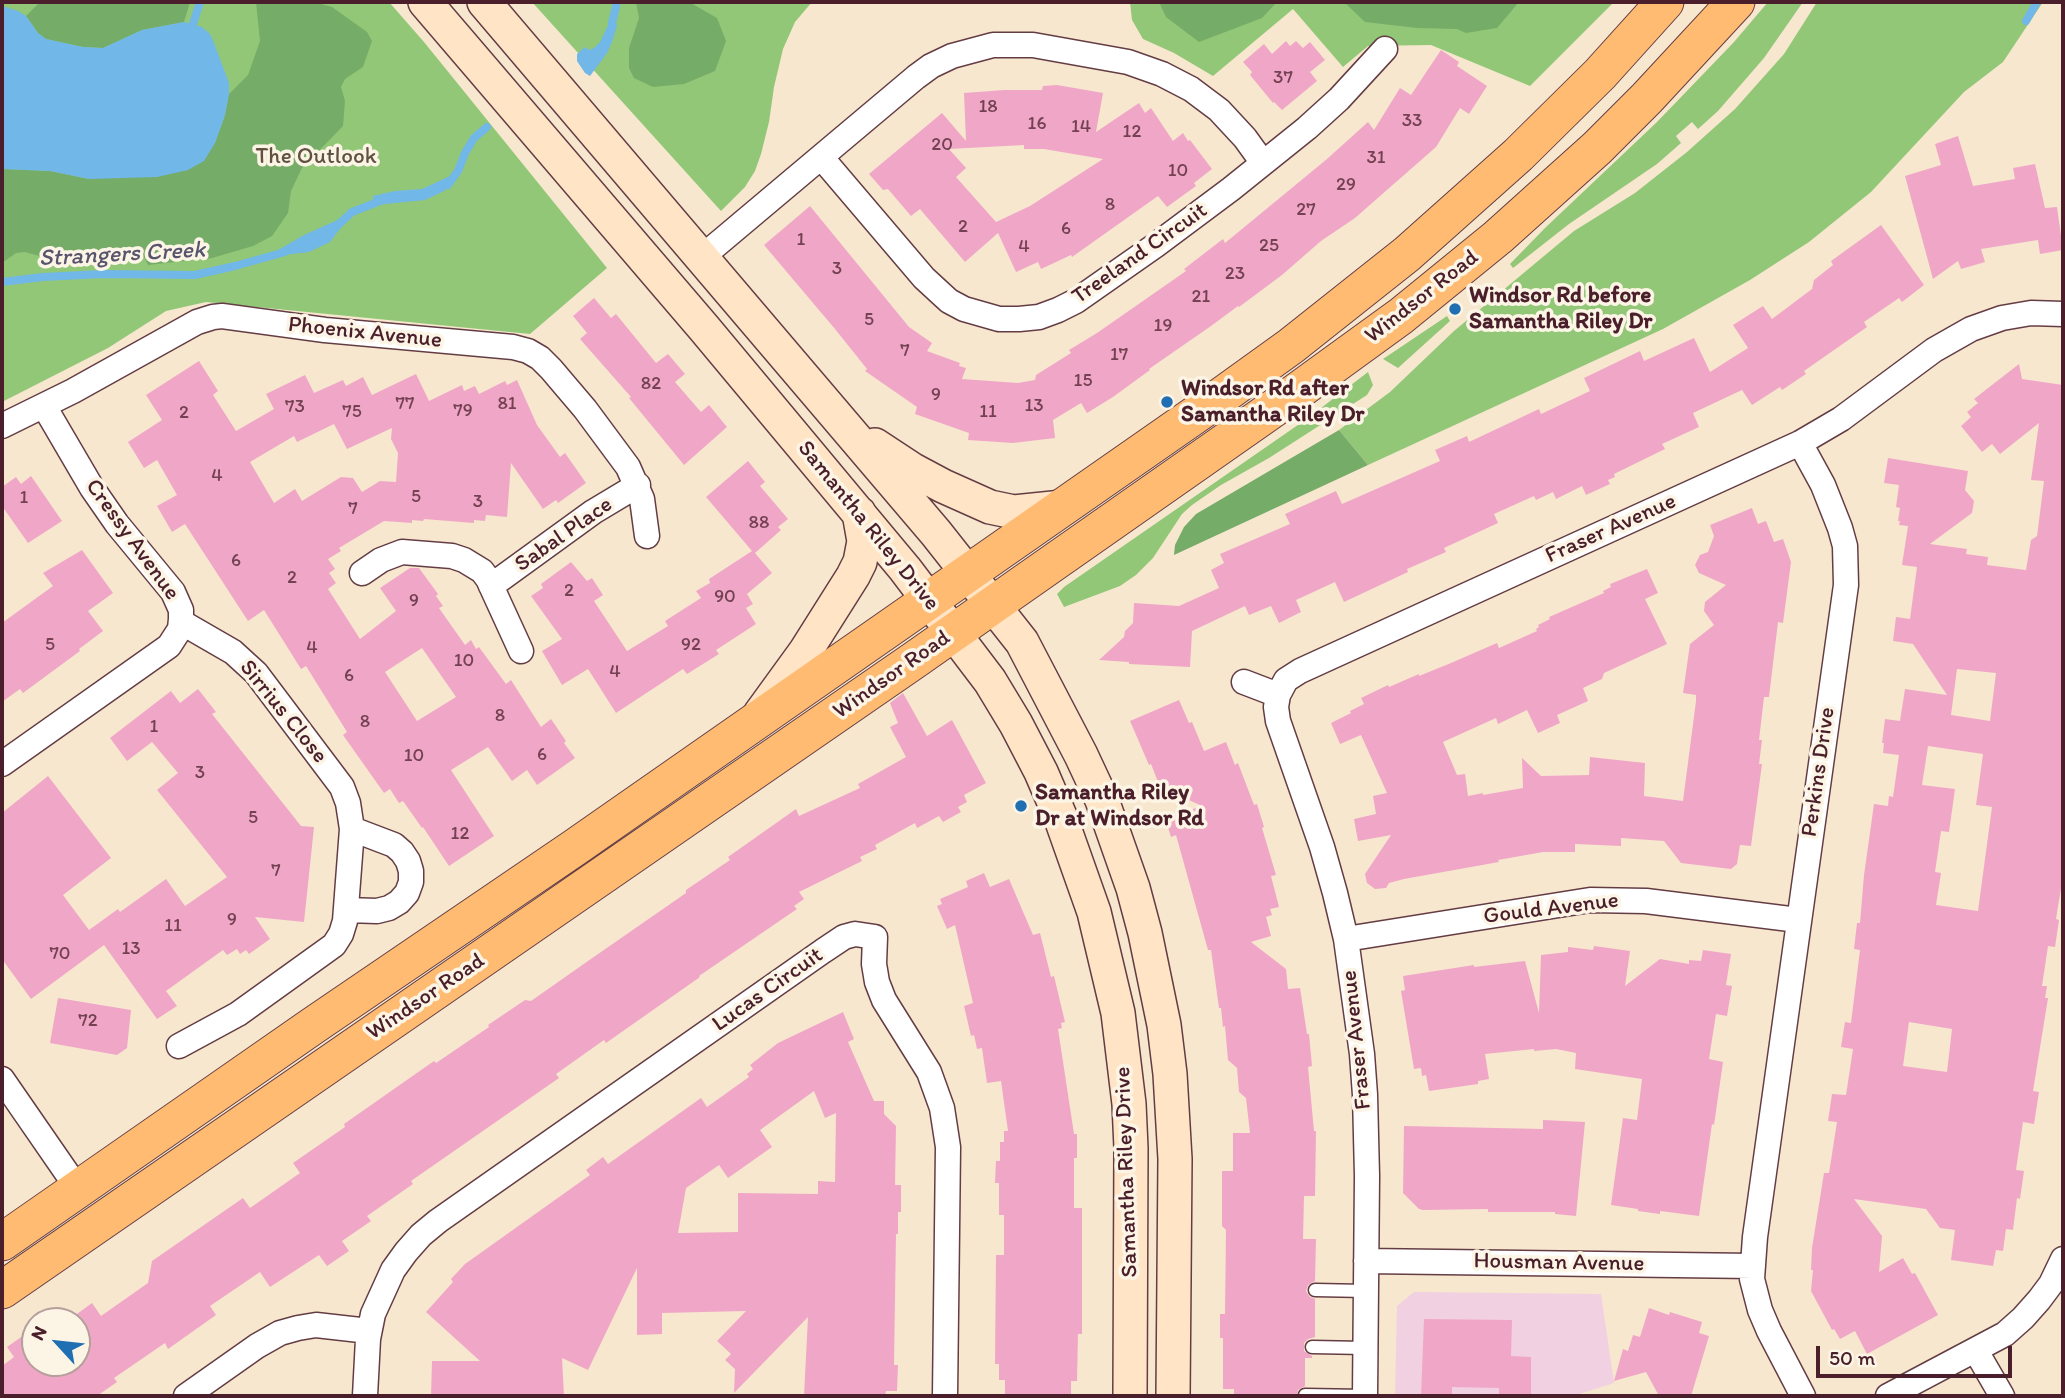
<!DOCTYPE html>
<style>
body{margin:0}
#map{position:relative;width:2065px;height:1398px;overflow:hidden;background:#f7e7cf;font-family:Itim,sans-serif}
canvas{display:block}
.frame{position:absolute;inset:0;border:4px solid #4a1f2b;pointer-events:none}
.north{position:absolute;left:21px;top:1307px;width:70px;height:70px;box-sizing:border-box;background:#fcf5e5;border:2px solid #b59f9b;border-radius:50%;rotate:297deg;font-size:19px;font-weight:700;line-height:28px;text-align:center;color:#4a1f2b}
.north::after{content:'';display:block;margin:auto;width:24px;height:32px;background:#1f6fb2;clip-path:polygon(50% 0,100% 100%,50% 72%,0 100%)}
.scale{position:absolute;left:1816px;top:1346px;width:196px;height:32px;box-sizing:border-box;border:4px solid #4a1f2b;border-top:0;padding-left:9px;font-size:21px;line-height:24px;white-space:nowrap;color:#4a1f2b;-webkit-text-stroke:5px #fcf5e5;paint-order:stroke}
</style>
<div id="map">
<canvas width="2065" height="1398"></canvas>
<div class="frame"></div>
<div class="north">N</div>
<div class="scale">50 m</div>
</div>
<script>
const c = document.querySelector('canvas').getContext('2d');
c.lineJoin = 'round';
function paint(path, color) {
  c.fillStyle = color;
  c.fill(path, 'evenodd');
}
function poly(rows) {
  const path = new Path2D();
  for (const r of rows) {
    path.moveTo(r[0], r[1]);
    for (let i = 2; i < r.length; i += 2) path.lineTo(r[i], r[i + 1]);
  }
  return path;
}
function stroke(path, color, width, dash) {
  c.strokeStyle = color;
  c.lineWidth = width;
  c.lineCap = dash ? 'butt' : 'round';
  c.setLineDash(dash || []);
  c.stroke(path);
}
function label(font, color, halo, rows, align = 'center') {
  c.font = font + ' Itim,sans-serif';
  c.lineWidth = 7;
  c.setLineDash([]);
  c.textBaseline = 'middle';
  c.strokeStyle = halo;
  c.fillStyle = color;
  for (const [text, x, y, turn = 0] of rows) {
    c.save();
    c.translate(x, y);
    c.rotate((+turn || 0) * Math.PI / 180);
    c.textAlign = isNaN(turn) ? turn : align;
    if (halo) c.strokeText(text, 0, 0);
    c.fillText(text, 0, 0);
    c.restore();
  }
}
paint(poly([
 [1414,1292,1601,1294,1614,1383,1573,1396,1395,1396,1397,1306]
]), '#f1d0e2');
paint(poly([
 [2,2,389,2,424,42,607,268,530,334,206,302,166,311,108,348,2,402],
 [532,2,812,2,795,22,783,49,774,87,769,122,761,154,755,171,745,187,721,211],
 [1130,2,1614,2,1530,86,1431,45,1368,46,1343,67,1293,9,1213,76,1174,53,1143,39,1132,20],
 [1768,2,1803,2,1764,58,1718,111,1698,129,1692,122,1676,136,1681,143,1657,164,1569,224,1513,268,1510,264,1545,228,1657,122,1734,42],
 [1817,2,2043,2,2003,62,1964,92,1871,192,1809,242,1750,280,1663,329,1368,465,1339,430,1390,392,1454,331,1574,231,1635,193,1687,152,1735,109,1784,54],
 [1447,316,1450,321,1398,368,1383,359],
 [1368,372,1373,385,1367,395,1269,458,1221,485,1192,505,1182,514,1153,558,1136,575,1120,586,1064,607,1057,594,1064,587,1308,418]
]), '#92c778');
paint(poly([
 [40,2,190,2,184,22,142,30,103,48,83,47,46,39,38,33,26,16],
 [256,2,314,2,332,7,367,32,372,41,363,67,345,79,341,87,345,101,343,126,302,168,291,191,288,213,272,236,253,246,212,258,148,265,144,257,119,251,109,251,61,262,25,252,16,253,2,263,2,169,50,171,89,179,215,143,225,115,229,94,248,75,260,41],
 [636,2,689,2,717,18,726,41,715,71,684,84,653,87,634,78,629,68,629,48,639,18],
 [1159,2,1277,2,1262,18,1199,42,1166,17],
 [1344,2,1519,2,1497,28,1466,33,1457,29,1417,28,1365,22],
 [1339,430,1368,465,1174,555,1175,545,1184,527,1196,514]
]), '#75ac68');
paint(poly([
 [2,6,18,11,26,16,38,33,46,39,83,47,103,48,142,30,184,22,202,27,210,34,214,43,229,83,229,94,225,115,215,143,204,161,188,170,157,177,89,179,50,171,2,169],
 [614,13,617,26,612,42,607,53,590,76,585,73,577,61,577,54,585,47,589,50,594,48,600,42],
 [450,176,458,176,453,184,444,191,425,200,375,205,373,204,373,196,395,191,422,189],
 [342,218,345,219,345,222,330,242,309,252,275,256,278,250,304,235]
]), '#71b7e8');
stroke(poly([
 [2026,21,2037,2],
 [612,23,617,2],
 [193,24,200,2],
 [448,185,458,171,465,153,474,138,487,127],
 [337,226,352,212,383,200],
 [2,282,43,277,103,274,195,275,235,266,285,252]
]), '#71b7e8', 8);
paint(poly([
 [1286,41,1290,46,1296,41,1303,48,1310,42,1325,60,1310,72,1317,81,1282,110,1274,102,1273,103,1250,75,1252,72,1243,62,1264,44,1272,54],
 [1441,50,1459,62,1457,66,1487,86,1469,114,1460,108,1436,147,1355,218,1321,241,1282,275,1239,307,1238,306,1211,326,1149,369,1150,370,1113,397,1087,413,1081,403,1053,420,1055,438,1013,443,968,440,969,433,915,414,917,407,865,371,867,369,835,329,764,245,810,206,909,327,932,343,927,351,960,363,959,366,966,368,962,379,1018,383,1035,380,1036,375,1071,353,1069,350,1097,333,1186,271,1184,269,1223,239,1225,243,1327,159,1368,122,1374,130,1400,88,1411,95],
 [1057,85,1103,93,1096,132,1139,103,1145,113,1151,108,1173,141,1183,133,1188,141,1190,140,1212,169,1194,183,1196,186,1167,207,1158,196,1072,257,1071,255,1041,269,1038,262,1016,272,998,233,965,262,920,209,911,216,888,189,883,190,869,174,942,113,966,141,964,93,1004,90,1042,90,1043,86],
 [1024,145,1024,149,1044,149,1103,159,1030,206,996,222,956,177,966,168,949,149],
 [1958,136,1973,186,2015,179,2013,168,2035,164,2045,208,2057,207,2063,250,2040,254,2038,240,1981,249,1985,262,1961,269,1958,261,1933,279,1905,176,1941,165,1935,144],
 [1881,225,1924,285,1902,302,1899,298,1864,322,1867,327,1804,371,1806,374,1782,390,1780,387,1752,405,1742,390,1693,413,1699,427,1662,444,1665,449,1614,474,1615,477,1608,480,1610,484,1586,495,1582,486,1556,499,1553,492,1536,500,1534,496,1494,514,1498,523,1444,548,1446,552,1407,569,1408,572,1344,602,1335,582,1296,600,1301,612,1279,623,1271,606,1249,615,1245,606,1192,631,1190,667,1129,664,1129,662,1099,660,1124,637,1125,631,1133,623,1134,603,1179,606,1219,588,1211,570,1224,563,1220,554,1290,524,1285,514,1336,491,1342,504,1440,461,1435,450,1467,436,1469,442,1539,409,1541,414,1590,391,1584,378,1640,351,1644,361,1694,338,1710,372,1748,348,1733,325,1763,306,1772,319,1812,289,1814,280,1833,265,1831,261],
 [594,298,611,318,616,314,656,363,668,354,685,374,675,382,701,412,709,405,727,427,684,465,629,398,631,397,580,339,587,333,573,316],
 [199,361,218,391,213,395,236,431,274,409,266,394,305,375,314,393,343,380,346,386,363,377,372,395,416,374,429,401,462,385,464,391,475,386,479,394,505,381,507,385,517,380,537,425,560,457,565,453,586,483,558,503,556,500,543,509,511,463,507,517,486,515,485,521,474,520,474,523,424,519,423,521,412,520,412,523,384,521,339,548,341,551,328,559,335,569,329,573,336,583,328,589,360,639,396,611,380,588,410,568,419,568,438,594,436,596,443,606,439,608,465,645,471,640,476,649,479,647,506,684,511,680,541,727,551,719,566,741,564,743,575,758,537,785,527,770,512,781,488,747,451,770,494,836,449,866,423,827,422,828,403,801,399,803,390,789,384,793,343,735,347,732,306,666,301,669,264,610,248,621,185,524,172,532,157,506,177,495,157,460,144,468,128,442,162,420,146,395],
 [334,424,347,449,392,428,391,439,398,453,396,482,380,481,362,492,353,478,341,477,302,501,295,489,274,503,250,462,294,436,297,442],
 [422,648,456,697,417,721,385,672],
 [2019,364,2022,379,2063,385,2063,876,2056,919,2059,920,2055,947,2048,946,2042,986,2047,986,2045,998,2048,998,2033,1091,2039,1092,2034,1124,2023,1122,2016,1170,2024,1171,2020,1199,2017,1198,2013,1230,2006,1229,2003,1251,1996,1250,1993,1266,1951,1260,1955,1230,1940,1228,1926,1209,1854,1199,1882,1236,1879,1272,1903,1258,1912,1274,1915,1273,1938,1315,1867,1354,1855,1331,1840,1339,1834,1329,1832,1330,1811,1291,1813,1270,1811,1270,1812,1248,1824,1173,1829,1173,1837,1122,1828,1121,1832,1094,1846,1095,1853,1049,1841,1047,1845,1022,1851,1023,1860,950,1854,949,1857,923,1860,923,1864,875,1874,804,1888,806,1889,796,1893,797,1899,755,1883,753,1884,743,1882,743,1885,719,1900,721,1905,689,1947,695,1913,644,1893,641,1896,617,1910,619,1917,567,1902,565,1908,526,1899,525,1900,521,1898,521,1900,508,1896,507,1899,485,1884,483,1888,458,1968,471,1965,490,1974,501,1972,513,1930,544,1967,549,1966,554,1988,557,1987,565,2026,570,2031,540,2037,536,2044,481,2031,480,2039,423,2000,454,1992,444,1982,452,1961,426,1971,417,1967,412,1978,403,1974,399],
 [1957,669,1996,673,1990,721,1951,715],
 [1928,746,1983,754,1976,805,1992,807,1978,911,1936,905,1941,873,1935,872,1941,831,1949,832,1955,789,1922,785],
 [1909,1022,1952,1029,1947,1072,1903,1066],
 [748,461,765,482,760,486,788,519,778,527,781,530,755,553,772,573,747,594,753,604,746,608,756,624,716,650,719,654,687,674,683,669,616,713,588,669,562,685,542,651,562,639,531,596,543,588,541,584,571,562,587,581,592,578,603,595,594,601,627,651,668,626,665,621,701,598,696,591,710,583,709,579,752,551,706,497],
 [31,476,62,521,28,543,2,506,2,487,16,477,21,484],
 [1752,508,1758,524,1766,521,1774,542,1783,539,1791,562,1783,623,1778,622,1769,697,1764,697,1759,740,1762,740,1759,764,1762,764,1751,846,1740,845,1737,864,1731,869,1681,863,1664,841,1621,838,1621,846,1575,844,1575,852,1543,852,1498,860,1499,862,1404,879,1389,883,1386,888,1375,889,1367,883,1365,874,1391,835,1358,841,1354,819,1376,814,1373,796,1387,793,1361,735,1340,744,1331,723,1351,713,1350,711,1364,704,1361,698,1388,685,1389,687,1419,674,1419,676,1451,663,1497,643,1499,648,1537,631,1536,629,1539,627,1538,625,1550,619,1549,617,1604,593,1603,591,1611,587,1610,584,1647,569,1658,593,1645,599,1667,644,1604,673,1602,679,1583,688,1588,701,1557,715,1560,723,1538,733,1527,710,1498,724,1496,718,1443,742,1457,775,1465,774,1468,796,1483,793,1483,795,1523,788,1522,758,1541,776,1589,775,1590,757,1645,763,1644,796,1683,801,1696,701,1696,695,1683,693,1690,644,1714,625,1704,611,1705,602,1726,585,1699,573,1695,565,1700,555,1708,552,1714,536,1710,525],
 [82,550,113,593,88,611,103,631,79,649,80,651,23,693,20,689,2,702,2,623,53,586,43,573],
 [198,689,216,712,212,714,301,826,314,827,304,922,255,917,270,939,249,954,246,950,240,954,237,949,227,955,223,950,166,991,177,1006,157,1019,104,945,31,999,2,959,2,813,48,776,111,858,63,895,89,930,118,909,120,912,166,879,185,906,227,877,157,790,178,773,152,742,127,761,110,738,171,691,180,703],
 [903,693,927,736,952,720,986,783,964,795,967,802,958,807,961,812,943,822,939,816,917,828,915,823,875,845,877,849,860,857,862,861,799,892,804,899,794,906,797,909,699,976,700,977,606,1043,604,1040,556,1074,559,1078,411,1181,413,1184,367,1216,371,1221,342,1241,349,1251,327,1266,319,1255,270,1287,260,1272,210,1306,216,1315,168,1349,165,1343,114,1378,117,1382,97,1396,2,1396,2,1366,14,1357,7,1347,24,1335,31,1345,35,1342,35,1363,77,1363,77,1314,92,1303,101,1316,148,1283,152,1261,243,1198,250,1208,300,1173,293,1163,345,1127,344,1124,434,1061,436,1063,489,1027,488,1025,525,1000,531,1001,588,961,686,893,686,890,730,860,728,857,796,809,799,816,860,788,858,784,906,757,890,727,898,723,890,703],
 [1179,700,1189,723,1192,722,1204,751,1226,742,1235,765,1238,763,1254,805,1257,804,1264,827,1262,828,1276,875,1271,876,1279,907,1270,909,1272,915,1266,917,1271,936,1251,942,1286,969,1288,989,1300,988,1307,1034,1309,1034,1312,1066,1308,1067,1314,1131,1316,1131,1315,1196,1304,1196,1303,1239,1316,1239,1315,1281,1308,1285,1306,1291,1310,1297,1315,1299,1315,1337,1308,1339,1304,1343,1304,1351,1312,1356,1312,1358,1305,1358,1305,1386,1298,1390,1297,1396,1234,1395,1234,1389,1223,1389,1223,1338,1220,1338,1220,1314,1225,1314,1226,1230,1222,1226,1222,1171,1233,1171,1233,1133,1250,1133,1246,1098,1239,1092,1237,1068,1228,1060,1225,1026,1223,1027,1221,1008,1219,1008,1211,950,1208,950,1176,835,1171,837,1165,818,1202,806,1160,787,1151,764,1149,765,1130,721],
 [984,873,990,887,1009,879,1033,935,1040,933,1051,977,1054,976,1065,1022,1061,1023,1062,1028,1058,1029,1074,1134,1077,1134,1077,1158,1074,1158,1074,1208,1082,1208,1082,1334,1078,1334,1077,1381,1071,1381,1071,1396,1005,1396,1005,1380,999,1380,999,1364,995,1364,996,1255,1004,1255,1004,1215,999,1215,999,1183,995,1183,996,1161,1000,1161,1000,1142,1004,1142,1004,1131,1008,1131,1001,1081,987,1083,982,1048,977,1049,974,1035,971,1036,964,1006,973,1003,955,925,947,929,937,906,942,904,940,899,968,887,966,881],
 [1594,946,1630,951,1625,986,1660,959,1689,964,1689,960,1701,961,1703,950,1731,954,1726,985,1732,986,1727,1016,1716,1014,1709,1059,1723,1062,1714,1125,1712,1124,1699,1216,1660,1211,1660,1214,1638,1211,1638,1209,1611,1205,1623,1118,1637,1120,1642,1079,1575,1069,1576,1053,1556,1049,1534,1051,1534,1049,1485,1054,1489,1079,1478,1081,1478,1084,1429,1091,1426,1075,1422,1076,1421,1068,1414,1069,1401,991,1405,990,1403,976,1474,965,1474,967,1525,961,1539,1013,1541,955,1568,952,1568,947,1593,950],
 [58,998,131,1010,127,1048,117,1055,50,1043],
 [843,1012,854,1039,848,1042,874,1101,884,1101,884,1114,896,1126,895,1185,901,1185,901,1212,898,1212,898,1234,896,1234,894,1365,898,1365,897,1391,886,1391,885,1396,804,1396,808,1317,734,1393,735,1369,725,1360,731,1354,717,1341,746,1311,662,1313,662,1334,637,1335,637,1268,588,1370,562,1358,564,1396,431,1396,432,1361,480,1361,426,1312,453,1282,451,1279,465,1264,590,1175,586,1170,603,1157,608,1164,701,1098,707,1107,749,1077,747,1074,753,1069,750,1065,778,1043],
 [814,1091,825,1118,836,1113,835,1182,818,1181,818,1194,738,1193,738,1232,678,1233,686,1188,719,1165,728,1178,772,1147,760,1130],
 [1543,1120,1585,1122,1576,1216,1555,1214,1555,1212,1488,1212,1488,1209,1423,1210,1419,1209,1403,1193,1404,1126,1543,1129],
 [1649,1308,1669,1315,1670,1312,1702,1322,1699,1333,1709,1336,1691,1396,1659,1396,1646,1372,1614,1381,1623,1349,1628,1351,1633,1335,1640,1337],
 [1424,1319,1512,1320,1511,1356,1531,1357,1531,1396,1499,1396,1499,1388,1452,1387,1452,1396,1421,1396]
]), '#f0a7c7');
const lane = poly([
 [1315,1290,1366,1291],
 [1312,1347,1365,1348],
 [1305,1395,1365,1396]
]);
const street = poly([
 [821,157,924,278,949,301,964,309,999,319,1019,319,1039,317,1058,310,1076,301,1156,245,1231,189,1307,128,1339,99,1385,49],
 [702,257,916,77,931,66,952,56,993,45,1033,45,1128,62,1162,74,1191,89,1219,110,1245,138,1263,163],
 [2,426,73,391,197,322,213,317,222,316,325,330,513,347,528,351,540,358,551,369,585,409,628,467,642,499,647,536],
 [1800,443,1823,485,1840,528,1845,546,1846,585,1755,1237,1752,1279,1760,1310,1769,1331,1803,1396],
 [362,573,381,560,402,552,452,556,464,560,482,571,488,579,521,651],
 [491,586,593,512,638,485],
 [1244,682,1278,695],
 [2,764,169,646,180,629,181,619,181,610,173,592,117,524,92,488,44,406],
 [346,910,377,911,389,908,399,902,407,893,411,882,411,871,408,861,402,852,394,845,352,829],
 [1346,939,1590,900,1646,901,1798,920],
 [179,1046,238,1014,334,945,341,934,345,921,352,829,348,803,342,787,256,673,233,652,181,622],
 [2,1079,78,1189],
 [1366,1261,1753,1266],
 [1976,1351,2002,1396],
 [186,1396,257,1346,280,1333,298,1328,316,1325,369,1331],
 [365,1396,368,1339,373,1314,393,1270,406,1252,421,1235,438,1221,823,951,844,937,855,934,875,937,874,964,877,982,884,1000,929,1072,942,1108,948,1147,945,1396],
 [1365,1396,1367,1176,1365,1095,1362,1054,1346,939,1335,893,1322,847,1278,721,1276,707,1278,695,1286,680,1300,671,1800,443,1841,419,1934,350,1971,329,2002,318,2031,313,2063,314],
 [1888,1396,2005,1334,2023,1318,2039,1300,2051,1284,2063,1259]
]);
const secondary = poly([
 [425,2,704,328,905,569,990,681,1016,724,1041,772,1060,816,1094,912,1118,1013,1129,1104,1131,1148,1130,1396],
 [484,2,936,533,1022,642,1081,755,1102,800,1133,888,1145,933,1164,1025,1170,1074,1175,1159,1173,1396],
 [875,445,913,470,943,486,990,507,1014,512,1063,507],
 [760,714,805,652,853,576,860,562,864,541,859,513]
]);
const primary = poly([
 [2,1242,314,1025,574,848,1205,408,1291,346,1407,254,1518,155,1600,74,1665,2],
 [2,1290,913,661,1284,401,1401,316,1498,237,1597,148,1647,98,1736,2]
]);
stroke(lane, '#643d44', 15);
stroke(street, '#643d44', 27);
stroke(secondary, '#643d44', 36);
stroke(primary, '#643d44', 39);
stroke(lane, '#fff', 12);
stroke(street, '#fff', 24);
stroke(secondary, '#ffe4c6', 33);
stroke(primary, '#febb71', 37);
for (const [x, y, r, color] of [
 [1455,309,7,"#1f6fb2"],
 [1167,402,7,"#1f6fb2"],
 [1021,806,7,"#1f6fb2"]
]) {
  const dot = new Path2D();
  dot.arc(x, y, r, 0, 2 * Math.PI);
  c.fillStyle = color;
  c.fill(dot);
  stroke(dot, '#fcf5e5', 2.5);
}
label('19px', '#744152', null, [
 ["37",1283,78],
 ["18",988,107],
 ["33",1412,121],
 ["16",1037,124],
 ["14",1081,127],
 ["12",1132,132],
 ["20",942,145],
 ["31",1376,158],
 ["10",1178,171],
 ["29",1346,185],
 ["8",1110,205],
 ["27",1306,210],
 ["2",963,227],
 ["6",1066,229],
 ["1",801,240],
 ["25",1269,246],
 ["4",1024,247],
 ["3",837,269],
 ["23",1235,274],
 ["21",1201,297],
 ["5",869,320],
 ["19",1163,326],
 ["7",905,351],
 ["17",1119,355],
 ["15",1083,381],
 ["82",651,384],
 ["9",936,395],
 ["77",405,404],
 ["81",507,404],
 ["13",1034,406],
 ["73",295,407],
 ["79",463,411],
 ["75",352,412],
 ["11",988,412],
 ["2",184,413],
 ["4",217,476],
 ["5",416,497],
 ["1",24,498],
 ["3",478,502],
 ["7",353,509],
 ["88",759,523],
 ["6",236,561],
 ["2",292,578],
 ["2",569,591],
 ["90",725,597],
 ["9",414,601],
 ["5",50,645],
 ["92",691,645],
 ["4",312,648],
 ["10",464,661],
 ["4",615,672],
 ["6",349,676],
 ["8",500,716],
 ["8",365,722],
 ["1",154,727],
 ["6",542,755],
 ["10",414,756],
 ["3",200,773],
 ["5",253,818],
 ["12",460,834],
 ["7",276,871],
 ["9",232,920],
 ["11",173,926],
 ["13",131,949],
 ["70",60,954],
 ["72",88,1021]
]);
label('23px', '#605142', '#fcf5e5', [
 ["The Outlook",316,157]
]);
label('23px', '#4a1f2b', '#fcf5e5', [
 ["Treeland Circuit",1140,254,-35],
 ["Windsor Road",1422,297,-38],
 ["Phoenix Avenue",365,333,6],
 ["Samantha Riley Drive",868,526,51],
 ["Fraser Avenue",1611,529,-24],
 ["Sabal Place",564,535,-35],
 ["Cressy Avenue",132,540,54],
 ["Windsor Road",892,675,-35],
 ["Sirrius Close",283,712,51],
 ["Perkins Drive",1819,772,-82],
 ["Gould Avenue",1551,909,-7],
 ["Lucas Circuit",768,990,-35],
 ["Windsor Road",426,997,-34],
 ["Fraser Avenue",1357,1040,-96],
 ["Samantha Riley Drive",1127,1172,-92],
 ["Housman Avenue",1559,1263,1]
]);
label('bold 23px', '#4a1f2b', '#fcf5e5', [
 ["Windsor Rd before",1469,296],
 ["Samantha Riley Dr",1469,322],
 ["Windsor Rd after",1181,389],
 ["Samantha Riley Dr",1181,415],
 ["Samantha Riley",1035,793],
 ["Dr at Windsor Rd",1035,819]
], 'left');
label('italic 24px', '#58546d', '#fcf5e5', [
 ["Strangers Creek",122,255,-3]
]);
</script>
